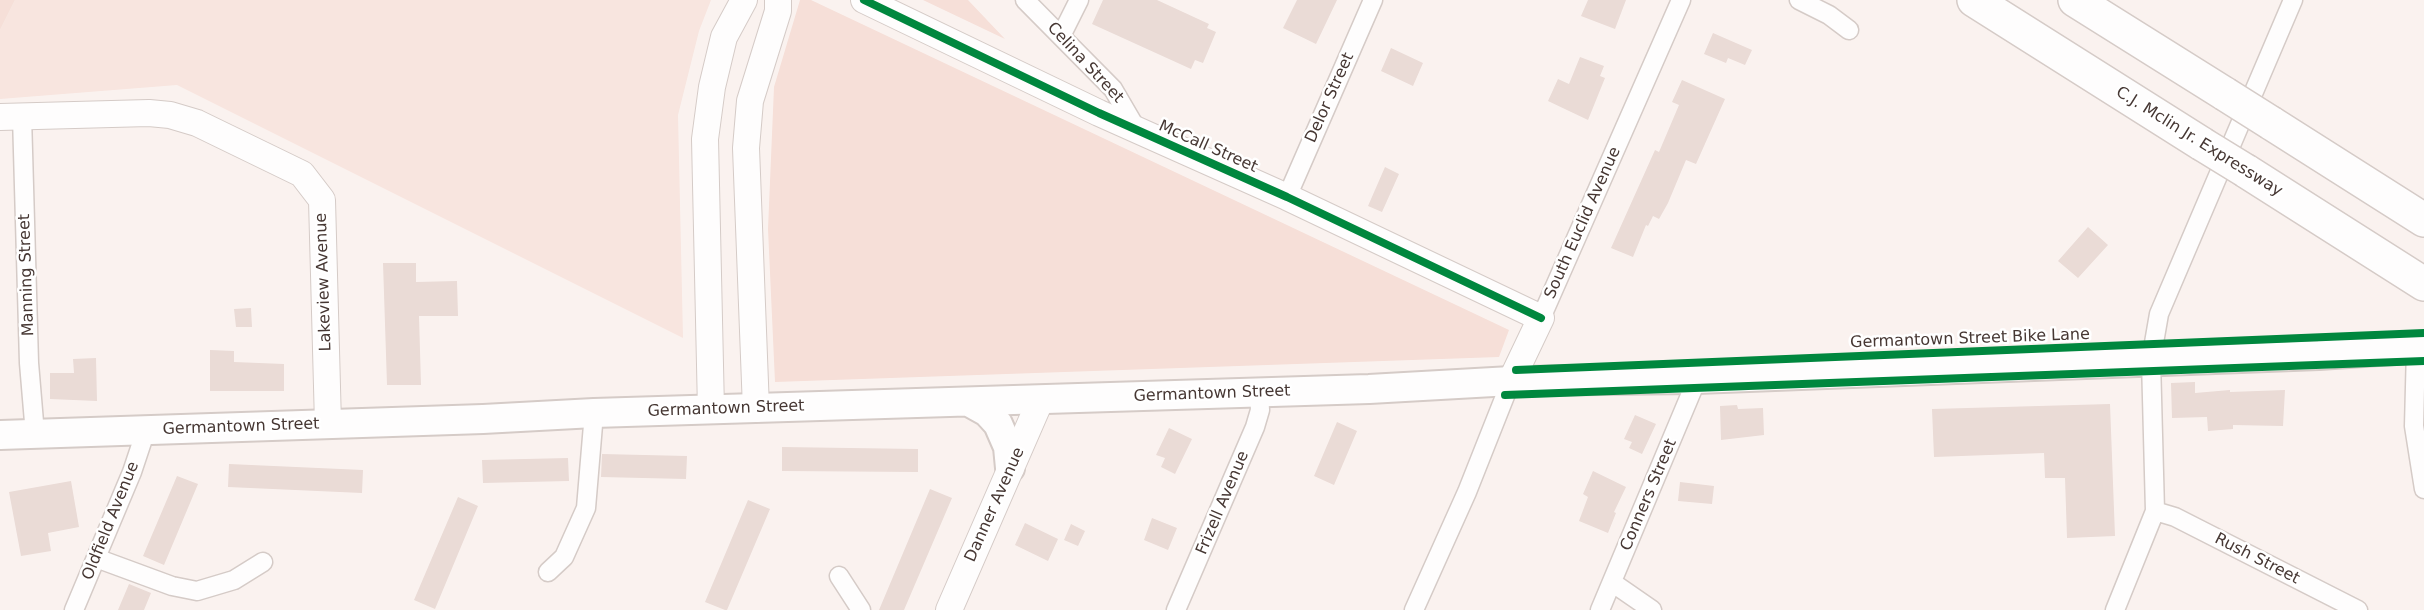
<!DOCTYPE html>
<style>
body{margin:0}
canvas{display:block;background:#faf2ef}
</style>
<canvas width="2424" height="610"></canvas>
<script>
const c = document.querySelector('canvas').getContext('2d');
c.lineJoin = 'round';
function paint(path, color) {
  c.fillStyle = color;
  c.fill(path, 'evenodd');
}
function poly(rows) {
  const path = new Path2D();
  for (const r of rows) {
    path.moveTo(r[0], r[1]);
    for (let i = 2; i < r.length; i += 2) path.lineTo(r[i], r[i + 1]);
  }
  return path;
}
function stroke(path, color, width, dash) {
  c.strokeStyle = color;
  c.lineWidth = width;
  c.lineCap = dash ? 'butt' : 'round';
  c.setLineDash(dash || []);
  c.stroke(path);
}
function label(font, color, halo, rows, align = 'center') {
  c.font = font + ' "DejaVu Sans",sans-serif';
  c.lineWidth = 5;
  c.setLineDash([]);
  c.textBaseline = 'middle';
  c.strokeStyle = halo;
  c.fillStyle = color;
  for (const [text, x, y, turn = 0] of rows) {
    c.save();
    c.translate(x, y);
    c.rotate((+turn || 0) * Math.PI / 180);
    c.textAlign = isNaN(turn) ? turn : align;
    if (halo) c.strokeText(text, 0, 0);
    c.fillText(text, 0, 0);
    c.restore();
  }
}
paint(poly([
 [15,0,711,0,699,31,678,115,683,338,177,85,0,99,0,30]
]), '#f8e5df');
paint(poly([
 [0,0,15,0,0,30],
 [800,0,811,0,1509,330,1499,357,775,382,768,229,774,87],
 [923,0,968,0,1005,39]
]), '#f6dfd8');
paint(poly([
 [1103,0,1157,0,1209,24,1207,28,1216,32,1203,63,1195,60,1191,69,1092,24],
 [1297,0,1337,0,1316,44,1283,28],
 [1588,0,1626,0,1615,29,1581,16],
 [1713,33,1752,50,1745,65,1728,58,1726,63,1704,54],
 [1391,48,1423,63,1413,86,1381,71],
 [1580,57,1604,66,1600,76,1605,78,1588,120,1548,101,1558,79,1569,84],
 [1682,80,1725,99,1696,164,1686,160,1668,203,1659,219,1653,216,1648,226,1646,225,1633,257,1611,248,1655,150,1659,152,1679,105,1672,102],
 [1385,167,1399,174,1382,212,1368,206],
 [2088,227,2108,245,2078,278,2058,261],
 [383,263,416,263,416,282,457,281,458,316,419,316,421,385,387,385],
 [251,308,252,327,236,327,234,309],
 [210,350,234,351,234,362,284,364,284,391,210,391],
 [96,358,97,401,50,399,50,373,74,373,73,359],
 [2195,382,2195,393,2230,390,2230,392,2285,390,2283,426,2233,425,2233,429,2208,431,2207,417,2172,418,2171,383],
 [2110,404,2115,536,2067,538,2065,478,2045,478,2044,453,1934,457,1932,409],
 [1737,405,1738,409,1763,408,1764,435,1721,440,1720,406],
 [1635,415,1656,424,1642,454,1629,448,1632,442,1624,439],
 [1337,422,1357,431,1334,485,1314,476],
 [1169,428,1192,439,1175,474,1161,467,1165,458,1156,455],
 [782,447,918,449,918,472,782,471],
 [602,454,687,456,686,479,601,477],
 [568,458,569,481,483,483,482,460],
 [229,464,363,470,362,493,228,487],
 [1593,471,1626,487,1614,512,1616,513,1608,533,1579,521,1588,497,1583,494],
 [177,476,198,484,164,565,143,556],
 [71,481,79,527,48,533,51,551,21,556,9,492],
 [1680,482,1714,486,1712,504,1678,501],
 [930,489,952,498,904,610,879,610],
 [458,497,478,506,435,609,414,600],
 [748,500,770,509,727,610,725,610,705,602],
 [1152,518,1177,528,1168,550,1144,540],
 [1025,523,1058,539,1048,561,1015,545],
 [1071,524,1085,531,1078,546,1064,540],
 [129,584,151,593,144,610,118,610]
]), '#eadbd6');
const street = poly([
 [1025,0,1113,89,1137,130],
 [1799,0,1829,15,1849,30],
 [1061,36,1079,0],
 [22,116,29,363,35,434],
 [1287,197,1373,0],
 [1541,318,1681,0],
 [2416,348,2414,426,2424,489],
 [2155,511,2175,517,2358,610],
 [96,558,172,586,197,591,234,580,263,562],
 [548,572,564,557,586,508,594,413],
 [839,576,861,610],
 [1613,583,1652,610],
 [74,610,132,472,146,430],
 [1176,610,1255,427,1260,410,1259,393],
 [1414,610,1467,492,1511,381],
 [1600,610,1697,379],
 [2115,610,2155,511,2151,360,2159,314,2293,0]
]);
const secondary = poly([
 [864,0,1099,113,1287,197,1541,318,1511,381],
 [0,117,149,113,170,115,197,123,302,174,322,200,328,424],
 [756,409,746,148,750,101,778,11,778,0],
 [711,410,705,139,712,87,724,37,744,0],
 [949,610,1041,399]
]);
const primary = poly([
 [969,402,987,412,998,424,1008,447,1010,468],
 [0,435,483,419,594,413,1369,389,1511,381,1697,379,2319,355,2424,348]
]);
const highway = poly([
 [1974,0,2202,144],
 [2075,0,2225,94],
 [2271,123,2424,220],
 [2246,171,2424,284]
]);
stroke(street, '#d5cbc7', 21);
stroke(secondary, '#d5cbc7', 28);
stroke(primary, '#d5cbc7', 32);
stroke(highway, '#d5cbc7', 36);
stroke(street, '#fefdfd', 18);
stroke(secondary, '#fefdfd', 26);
stroke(primary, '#fefdfd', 28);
stroke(highway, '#fefdfd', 33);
const highwayBridge = poly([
 [2225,94,2271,123],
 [2202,144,2246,171]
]);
stroke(highwayBridge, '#d5cbc7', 36, []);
stroke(highwayBridge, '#fefdfd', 33);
stroke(poly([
 [864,0,1099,113,1287,197,1541,318],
 [1516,370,2424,333],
 [1505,395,2424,361]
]), '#00873e', 8);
label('16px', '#463733', '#fff', [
 ["Celina Street",1085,63,47],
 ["Delor Street",1330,98,-66],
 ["C.J. Mclin Jr. Expressway",2199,142,32],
 ["McCall Street",1208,147,24],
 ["South Euclid Avenue",1583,223,-66],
 ["Manning Street",27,275,-92],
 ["Lakeview Avenue",324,282,-92],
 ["Germantown Street Bike Lane",1970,339,-2],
 ["Germantown Street",1212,394,-2],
 ["Germantown Street",726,409,-2],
 ["Germantown Street",241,427,-2],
 ["Conners Street",1649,495,-67],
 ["Frizell Avenue",1223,503,-67],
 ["Danner Avenue",995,505,-66],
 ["Oldfield Avenue",111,521,-68],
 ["Rush Street",2257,559,27]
]);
</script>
